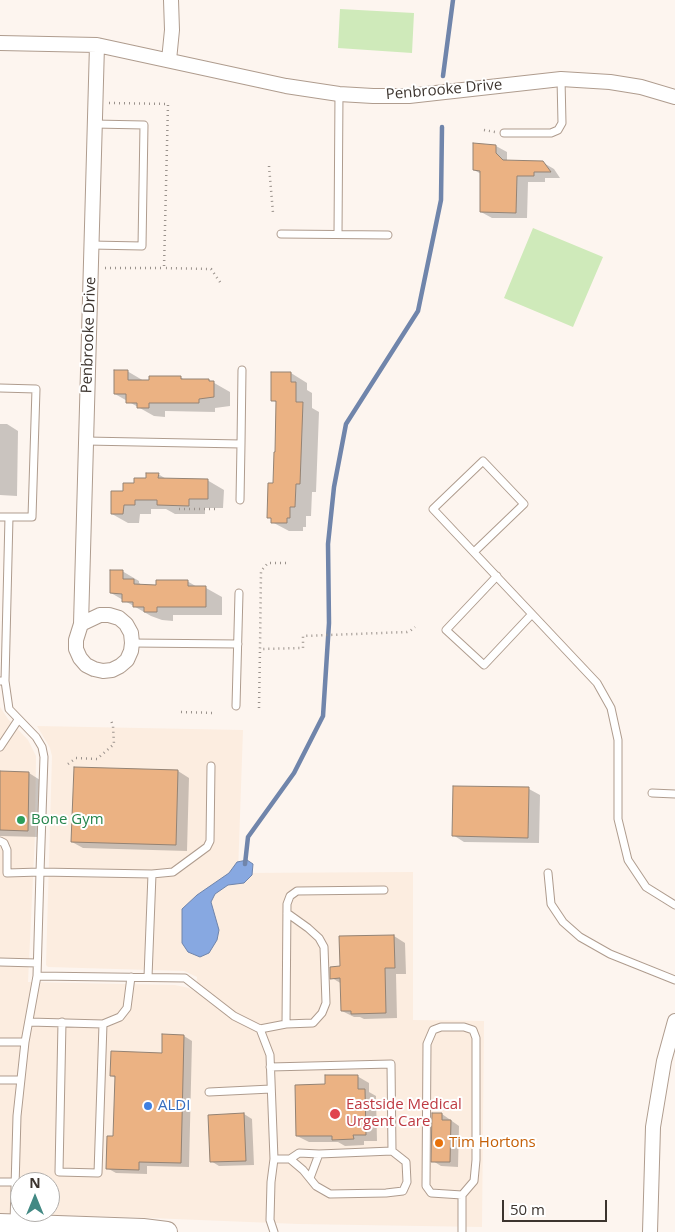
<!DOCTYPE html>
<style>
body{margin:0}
#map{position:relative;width:675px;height:1232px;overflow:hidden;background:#fdf5ef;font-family:"Open Sans",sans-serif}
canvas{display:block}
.north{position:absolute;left:10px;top:1172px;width:50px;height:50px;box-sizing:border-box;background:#fff;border:1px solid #b1aeab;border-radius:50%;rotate:0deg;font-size:14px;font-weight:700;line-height:20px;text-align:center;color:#3c342e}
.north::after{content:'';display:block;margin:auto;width:18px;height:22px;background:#428984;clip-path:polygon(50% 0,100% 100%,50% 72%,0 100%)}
.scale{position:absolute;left:502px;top:1200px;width:105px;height:22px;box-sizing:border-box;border:2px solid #3c342e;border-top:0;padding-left:6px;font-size:15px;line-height:18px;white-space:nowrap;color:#3c342e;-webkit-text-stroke:4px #fff;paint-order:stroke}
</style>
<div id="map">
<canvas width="675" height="1232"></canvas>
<div class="north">N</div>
<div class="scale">50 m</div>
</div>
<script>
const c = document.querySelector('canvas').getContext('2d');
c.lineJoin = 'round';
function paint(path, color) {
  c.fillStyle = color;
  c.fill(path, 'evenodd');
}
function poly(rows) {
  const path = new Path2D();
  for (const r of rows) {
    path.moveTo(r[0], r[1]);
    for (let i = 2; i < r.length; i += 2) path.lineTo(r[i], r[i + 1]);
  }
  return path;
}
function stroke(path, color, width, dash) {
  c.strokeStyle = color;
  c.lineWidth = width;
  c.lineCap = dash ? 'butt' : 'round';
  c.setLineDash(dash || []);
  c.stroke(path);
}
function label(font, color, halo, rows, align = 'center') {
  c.font = font + ' "Open Sans",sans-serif';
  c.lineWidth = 4;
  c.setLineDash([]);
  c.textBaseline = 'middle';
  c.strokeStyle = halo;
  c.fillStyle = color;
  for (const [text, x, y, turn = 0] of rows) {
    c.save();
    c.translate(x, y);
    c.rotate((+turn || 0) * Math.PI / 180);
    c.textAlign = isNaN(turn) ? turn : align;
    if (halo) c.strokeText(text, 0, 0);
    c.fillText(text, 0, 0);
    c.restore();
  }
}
paint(poly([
 [0,707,8,719,28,740,36,756,35,835,28,982,175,985,189,988,196,992,197,977,184,971,48,967,46,965,52,756,50,748,37,726,243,730,238,873,413,872,413,1020,484,1021,482,1227,298,1224,125,1217,0,1214],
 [20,1182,50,1182,50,1212,20,1212]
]), '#fcede0');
paint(poly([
 [340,9,414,13,412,53,338,48],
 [533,228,603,257,573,327,504,298]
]), '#cfeaba');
const water = poly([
 [247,860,253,864,252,875,244,883,228,885,215,894,211,902,219,930,217,940,209,953,200,957,188,952,182,943,182,909,197,895,229,873,237,862,247,860]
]);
paint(water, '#87a8e1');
stroke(water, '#7085ab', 1);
paint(poly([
 [496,146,507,152,507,161,542,162,554,169,560,178,545,178,545,182,528,182,527,218,492,218,481,212,481,174,474,170],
 [127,371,144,381,180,377,185,380,209,380,230,392,230,406,215,408,215,412,165,411,165,417,154,416,115,394],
 [291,373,307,383,307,390,312,393,312,408,319,412,316,492,312,492,311,516,306,516,306,527,303,527,303,531,289,531,272,522,272,519,268,517,274,484,277,454,277,403,273,400],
 [0,424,7,424,18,431,17,496,0,495],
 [158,474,168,480,207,480,224,490,223,508,205,508,205,514,175,514,166,509,151,509,151,514,140,514,139,523,128,523,112,514,124,492,136,484],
 [122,571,139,581,139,583,143,586,157,586,187,581,199,588,206,588,222,597,222,615,173,615,173,621,162,620,151,616,111,593],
 [75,768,178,771,189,778,187,851,83,848,72,842],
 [0,772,29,773,40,780,39,837,0,836],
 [454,787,529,789,540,795,539,843,464,842,453,835],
 [394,936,405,943,406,974,396,974,397,1018,364,1019,360,1017,354,1017,342,1011,342,984,332,978,341,968],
 [184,1036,192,1041,189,1167,147,1166,147,1174,116,1173,107,1168,114,1137,116,1078,111,1076,163,1054],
 [357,1076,369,1083,369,1092,376,1096,377,1141,364,1141,364,1145,345,1146,338,1142,309,1142,297,1136,326,1085],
 [244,1114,252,1119,254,1165,219,1166,211,1161],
 [442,1114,459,1126,458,1167,441,1166,433,1161]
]), '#0003');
stroke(poly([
 [443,76,453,0],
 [245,864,248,837,294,773,323,716,329,623,328,544,334,487,346,424,418,311,441,200,442,127]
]), '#7085ab', 4.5);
const building = poly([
 [473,143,496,145,496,153,503,160,543,161,551,172,534,172,534,176,517,176,516,213,480,212,480,171,473,170,473,143],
 [114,370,128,370,128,380,149,380,149,376,181,376,181,379,209,379,209,381,214,381,214,397,199,399,199,403,149,403,149,408,137,408,137,403,126,403,126,394,114,394,114,370],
 [271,372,291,372,291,382,296,382,296,402,303,402,300,484,296,484,295,507,290,507,290,518,287,518,287,523,271,523,271,518,267,518,268,483,273,483,274,452,275,452,276,401,271,401,271,372],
 [146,473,159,473,158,478,208,479,208,499,189,499,189,506,157,505,157,500,135,500,135,505,124,505,123,514,111,514,111,491,123,491,123,483,134,483,134,478,146,478,146,473],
 [110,570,123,570,123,579,134,579,134,584,156,585,156,580,188,580,188,586,206,586,206,607,157,607,157,612,144,612,144,607,133,607,133,602,122,602,122,594,110,593,110,570],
 [74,767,178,770,176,845,71,842,74,767],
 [0,771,29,772,28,831,0,830,0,771],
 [453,786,529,787,528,838,452,836,453,786],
 [394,935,395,968,385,968,386,1013,351,1014,351,1011,341,1011,340,978,330,979,330,967,340,966,339,936,394,935],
 [162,1034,184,1035,181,1163,139,1162,139,1170,106,1169,107,1136,113,1136,115,1076,110,1076,111,1051,162,1053,162,1034],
 [325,1075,358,1075,358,1089,365,1089,366,1135,353,1135,354,1139,332,1140,332,1136,296,1136,295,1085,325,1084,325,1075],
 [244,1113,246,1161,210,1162,208,1115,244,1113],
 [432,1113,442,1113,442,1120,451,1120,450,1162,431,1162,432,1113]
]);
paint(building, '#ebb283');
stroke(building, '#948374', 1);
const service = poly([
 [504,133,551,133,558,130,562,123,561,79],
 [281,234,388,235],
 [338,234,339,94],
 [91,245,142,246,144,125,94,124],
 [0,388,36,389,32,517,0,517],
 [86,441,241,444,240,500],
 [241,444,242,370],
 [474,552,524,504,483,461,433,509,597,683,611,708,618,740,618,819,628,860,646,887,675,905],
 [497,576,446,630,484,665,532,614],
 [132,643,238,644],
 [1,681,5,681,9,517],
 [5,681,9,709,36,737,42,747,44,757,40,872,152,874,173,872,207,847,210,841,211,766],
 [236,706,239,593],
 [0,747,18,720],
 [652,793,675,794],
 [0,841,4,843,7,850,7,873,40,872,37,976,25,1042,17,1116,14,1223],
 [548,873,551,904,563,922,580,937,610,954,675,980],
 [0,962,37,963],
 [37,976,185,978,234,1016,260,1029,270,1055,274,1159,271,1182,270,1220,274,1232],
 [148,977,152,874],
 [29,1022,103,1024,120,1017,127,1008,131,977],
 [62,1022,59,1172,98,1173,103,1024],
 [286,1024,313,1023,322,1013,326,1003,324,947,319,938,308,928,287,913],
 [260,1029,286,1024,287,904,290,896,297,891,384,890],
 [0,1042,25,1042],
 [270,1067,391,1064,392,1151],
 [0,1080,20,1080],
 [209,1092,271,1089],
 [274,1159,290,1159,299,1153,319,1154,392,1151,406,1162,407,1182,403,1191,386,1193,330,1194,316,1186,303,1170,290,1159],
 [310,1178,319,1154],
 [0,1182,15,1182],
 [462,1232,462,1195,474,1181,476,1160,476,1038,473,1030,464,1027,441,1027,433,1030,427,1044,426,1186,431,1193,462,1195]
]);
const minor = poly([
 [0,43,97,45,286,86,339,94,373,96,409,96,561,79,610,82,641,87,675,97],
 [169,60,172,30,171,0],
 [100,615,109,615,119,618,126,624,131,633,132,643,131,651,127,660,120,666,112,670,103,671,94,669,86,665,80,658,76,649,76,640,81,624,100,615],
 [81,624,97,45],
 [650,1232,653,1127,664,1061,675,1021]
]);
const secondary = poly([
 [0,1224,143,1229,167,1232]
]);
stroke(service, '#af9c8e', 9);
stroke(minor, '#af9c8e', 16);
stroke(secondary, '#af9c8e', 22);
stroke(poly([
 [109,103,168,104,164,268,211,269,222,285],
 [484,130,495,132],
 [269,166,273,213],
 [105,268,164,268],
 [179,509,215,509],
 [286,563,268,563,261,571,260,649,303,648,303,636,407,632,410,631,415,627],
 [259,708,260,649],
 [181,712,215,713],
 [68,764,76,758,97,759,114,744,113,726,111,720]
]), '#9a928c', 2.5, [1, 4]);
stroke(service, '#fff', 7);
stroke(minor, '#fff', 14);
stroke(secondary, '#fff', 20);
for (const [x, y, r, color] of [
 [21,820,5,"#2e9e5b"],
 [148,1106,5,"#3f7fe0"],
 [335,1114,6,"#e0444e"],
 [439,1143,5,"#e8710a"]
]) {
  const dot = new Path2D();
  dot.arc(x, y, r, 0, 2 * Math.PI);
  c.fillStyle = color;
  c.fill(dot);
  stroke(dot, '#fff', 2);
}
label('15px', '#3c342e', '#fff', [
 ["Penbrooke Drive",444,90,-5],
 ["Penbrooke Drive",89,335,-88]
]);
label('15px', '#27864d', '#fff', [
 ["Bone Gym",31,820]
], 'left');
label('15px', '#be3a42', '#fff', [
 ["Eastside Medical",346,1105],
 ["Urgent Care",346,1122]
], 'left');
label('15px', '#366cbe', '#fff', [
 ["ALDI",158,1106]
], 'left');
label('15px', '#c56008', '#fff', [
 ["Tim Hortons",449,1143]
], 'left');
</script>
